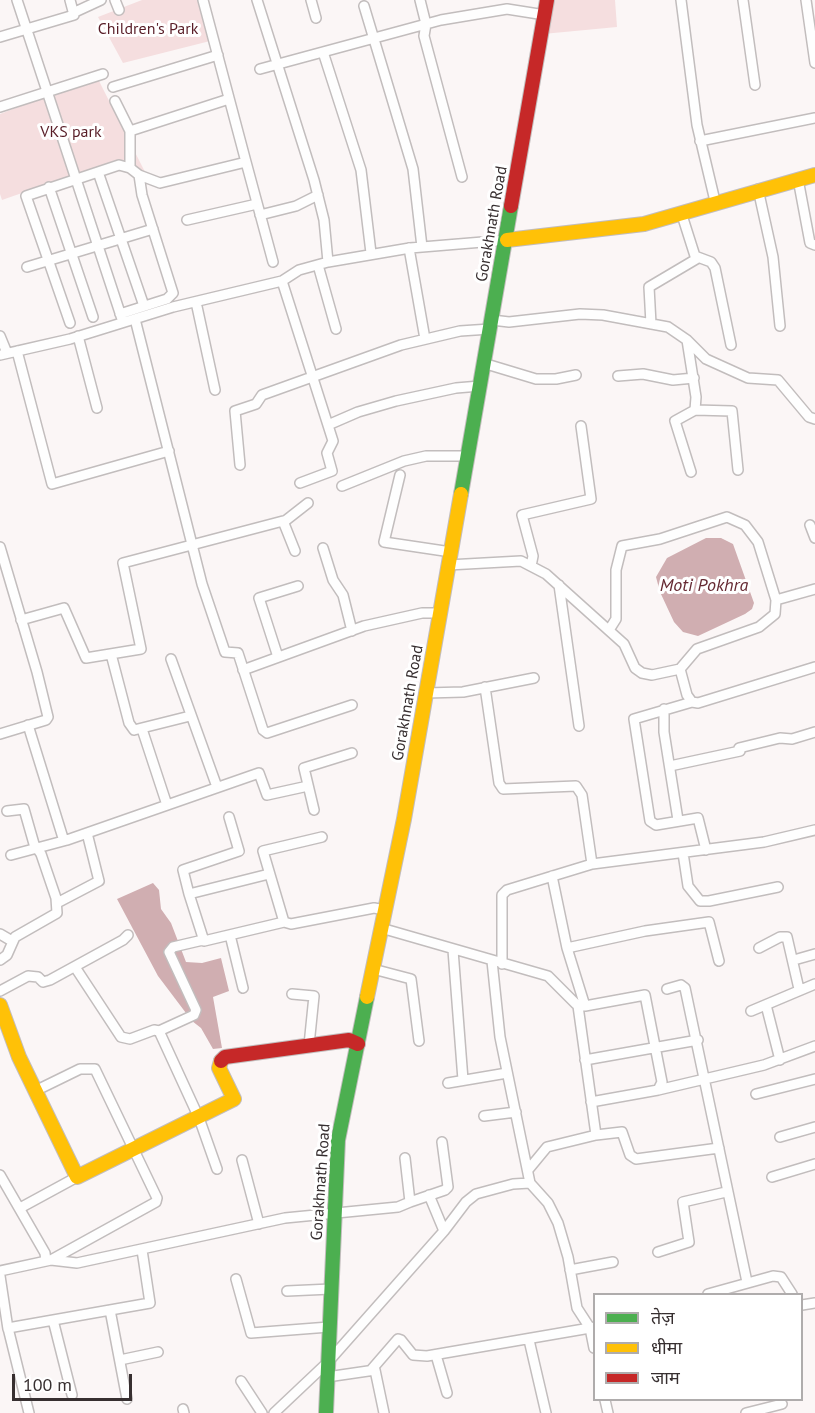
<!DOCTYPE html>
<meta charset="utf-8">
<style>
body{margin:0}
#map{position:relative;width:815px;height:1413px;overflow:hidden;background:#fbf6f6;font-family:"PT Sans","Noto Sans Devanagari",sans-serif}
canvas{display:block}
.legend{position:absolute;left:593px;top:1293px;width:210px;height:108px;box-sizing:border-box;background:#fff;border:2px solid #afacac;margin:0;padding:8px 10px;list-style:none;font-size:18px;color:#372f30}
.legend li{display:flex;align-items:center;gap:12px;height:30px}
.legend b{width:30px;border:2px solid #afacac}
.scale{position:absolute;left:12px;top:1374px;width:120px;height:27px;box-sizing:border-box;border:3px solid #372f30;border-top:0;padding-left:8px;font-size:18px;line-height:21px;white-space:nowrap;color:#372f30;-webkit-text-stroke:4px #fff;paint-order:stroke}
</style>
<div id="map">
<canvas width="815" height="1413"></canvas>
<ul class="legend">
<li><b style="height:8px;background:#4caf50"></b>तेज़</li>
<li><b style="height:8px;background:#ffc107"></b>धीमा</li>
<li><b style="height:8px;background:#c62828"></b>जाम</li>
</ul>
<div class="scale">100 m</div>
</div>
<script>
const c = document.querySelector('canvas').getContext('2d');
c.lineJoin = 'round';
function paint(path, color) {
  c.fillStyle = color;
  c.fill(path, 'evenodd');
}
function poly(rows) {
  const path = new Path2D();
  for (const r of rows) {
    path.moveTo(r[0], r[1]);
    for (let i = 2; i < r.length; i += 2) path.lineTo(r[i], r[i + 1]);
  }
  return path;
}
function stroke(path, color, width, dash) {
  c.strokeStyle = color;
  c.lineWidth = width;
  c.lineCap = dash ? 'butt' : 'round';
  c.setLineDash(dash || []);
  c.stroke(path);
}
function label(font, color, halo, rows, align = 'center') {
  c.font = font + ' "PT Sans",sans-serif';
  c.lineWidth = 6;
  c.setLineDash([]);
  c.textBaseline = 'middle';
  c.strokeStyle = halo;
  c.fillStyle = color;
  for (const [text, x, y, turn = 0] of rows) {
    c.save();
    c.translate(x, y);
    c.rotate((+turn || 0) * Math.PI / 180);
    c.textAlign = isNaN(turn) ? turn : align;
    if (halo) c.strokeText(text, 0, 0);
    c.fillText(text, 0, 0);
    c.restore();
  }
}
paint(poly([
 [142,0,204,0,214,40,123,63,98,17],
 [548,0,615,0,617,27,543,34],
 [97,77,147,176,129,163,116,160,2,200,0,194,0,114]
]), '#f5dedf');
paint(poly([
 [706,538,721,538,733,544,754,603,752,609,745,614,698,636,683,632,674,622,660,592,656,577,667,558],
 [153,883,159,890,161,909,171,923,186,962,202,963,221,958,229,991,213,997,222,1048,213,1049,201,1028,192,1021,158,976,117,899]
]), '#d0aeb1');
const street = poly([
 [17,0,123,322],
 [115,0,119,10],
 [203,0,246,162],
 [257,0,314,180,324,220,328,262],
 [311,0,316,18],
 [420,0,426,24,424,36,462,177],
 [681,0,697,125,715,201],
 [743,0,755,85],
 [806,0,815,63],
 [364,6,413,169,422,247],
 [75,12,101,0],
 [0,37,74,15,70,0],
 [323,52,361,170,371,253],
 [260,69,441,20,507,9,545,15],
 [113,87,218,55],
 [115,101,130,131],
 [0,107,103,74],
 [700,141,815,118],
 [130,168,130,131,229,99],
 [98,172,144,306],
 [798,179,810,243,815,245],
 [49,187,93,317],
 [758,189,773,257,780,326],
 [681,212,695,256,711,262,715,268,731,345],
 [260,215,296,206,318,195],
 [187,220,257,204],
 [409,248,425,339],
 [318,265,336,329],
 [27,267,153,229],
 [282,281,333,441,327,453,332,471,300,483],
 [196,302,215,390],
 [120,314,167,299,173,293,142,195,139,175],
 [135,319,202,584,225,652,238,653,263,730,267,733,352,705],
 [492,320,509,322,580,314,603,315,668,327,687,340,706,359,748,378,778,380,809,417,815,419],
 [70,323,26,196,119,165,130,168,139,175,160,183,246,162,273,262],
 [651,324,649,287,698,258],
 [0,336,7,353],
 [78,336,97,408],
 [687,340,696,397,695,410,675,421,691,472],
 [17,351,52,484,169,451],
 [0,355,70,339,173,307,282,281,299,270,328,262,410,248,507,240],
 [483,363,536,379,556,379,576,375],
 [618,376,643,374,673,380,694,378],
 [695,410,732,411,738,470],
 [328,425,358,412,396,401,456,388,480,386],
 [240,465,235,411,256,404,262,395,401,345,460,331,490,329],
 [400,475,384,542,451,552],
 [342,486,404,461,426,456,468,456],
 [285,521,308,503],
 [810,525,815,538],
 [0,547,37,672,48,717,46,720,0,734],
 [323,548,333,580,343,595,352,631],
 [448,565,521,561,546,574,624,644,635,668,642,673,652,675,680,669,687,695,692,702,698,703,815,667],
 [531,566,533,556,522,515,591,499,581,426],
 [559,585,579,726],
 [21,620,64,608,86,658,141,649,123,563,283,521,295,551],
 [609,630,616,619,616,570,622,546,660,539,727,517,745,525,758,542,776,600,815,589],
 [111,654,129,723,134,730,190,716],
 [278,657,259,598,298,586],
 [171,659,217,787],
 [680,669,697,649,759,627,775,614,776,600],
 [243,670,364,626,422,613,440,613],
 [485,687,499,783,503,789,576,786,582,795,592,864],
 [426,693,463,692,534,678],
 [692,702,634,719,650,821,656,825,698,818,706,850],
 [664,709,664,732,678,820],
 [28,725,63,838,67,840,259,773,267,795,308,786],
 [142,729,167,805],
 [739,748,780,738,792,739,815,732],
 [670,766,740,751],
 [314,810,304,768,352,753],
 [229,817,239,851,183,870,189,894,269,874],
 [322,837,263,851,284,922,291,924,374,908,385,910],
 [683,853,688,886,700,901,709,901,778,887],
 [11,855,67,840],
 [552,876,567,948],
 [189,894,204,941,284,922],
 [57,903,99,881,87,833],
 [381,928,548,976,576,1004,585,1006],
 [0,934,12,941],
 [230,935,243,988],
 [759,948,780,937,787,937,799,989],
 [453,950,463,1080],
 [0,960,7,955,15,937,57,913,56,898,41,854,34,844,24,809,7,811],
 [794,960,815,954],
 [492,961,500,1037,530,1183],
 [502,964,502,895,507,890,592,864,764,842,815,830],
 [75,967,121,1037,130,1039,154,1030,159,1031,199,1118,217,1169],
 [373,969,411,979,419,1041],
 [667,989,681,985,685,988,747,1282],
 [0,991,28,976,38,977,43,982,50,980,123,940,128,935],
 [292,994,314,996,309,1045],
 [766,1005,780,1060],
 [751,1011,815,984],
 [159,1031,194,1015,196,1010,169,952,173,947,203,940],
 [585,1060,698,1040],
 [448,1083,507,1073],
 [658,1090,764,1065,815,1046],
 [35,1091,80,1069,95,1069,157,1198,156,1202,51,1260],
 [756,1094,815,1079],
 [591,1102,658,1090,662,1082,645,995,585,1006,567,948,645,931,709,922,719,961],
 [484,1116,516,1112],
 [596,1135,622,1132,630,1155,636,1159,719,1148],
 [780,1137,815,1127],
 [242,1160,259,1224],
 [528,1170,547,1147,596,1135,578,1006],
 [0,1175,45,1253,46,1261],
 [772,1177,815,1164],
 [429,1195,444,1231],
 [410,1202,445,1190,448,1187,442,1142],
 [20,1208,77,1177],
 [658,1252,689,1242,683,1202,726,1192],
 [570,1270,613,1262],
 [0,1271,51,1260,77,1263,285,1218,398,1207,410,1202,405,1158],
 [0,1276,8,1329],
 [236,1279,251,1333,329,1327],
 [287,1291,331,1289],
 [708,1294,773,1276,781,1277,792,1294],
 [802,1305,815,1303],
 [110,1310,127,1399],
 [53,1320,72,1395],
 [529,1340,546,1413],
 [436,1355,447,1393],
 [120,1360,158,1352],
 [372,1369,398,1339,401,1340,413,1355,427,1356,590,1328,594,1348],
 [327,1377,375,1370,384,1413],
 [241,1381,262,1413],
 [605,1400,608,1413],
 [183,1409,184,1413],
 [29,1413,8,1328,150,1303,142,1250],
 [274,1413,328,1362,444,1231,466,1202,476,1194,513,1184,530,1183,548,1203,558,1223,568,1257,577,1308,590,1328,594,1327],
 [746,1413,782,1404]
]);
const fast = poly([
 [461,494,511,206],
 [326,1413,338,1140,367,997]
]);
const slow = poly([
 [507,240,644,224,815,175],
 [367,997,404,819,461,494],
 [0,1005,19,1057,77,1177,234,1099,219,1068,221,1061]
]);
const jam = poly([
 [511,206,547,0],
 [221,1061,225,1057,349,1040,358,1044]
]);
stroke(street, '#c2bdbd', 12);
stroke(fast, '#c2bdbd', 16);
stroke(slow, '#c2bdbd', 16);
stroke(jam, '#c2bdbd', 16);
stroke(street, '#fefefe', 9);
stroke(fast, '#4caf50', 14);
stroke(slow, '#ffc107', 14);
stroke(jam, '#c62828', 14);
label('16px', '#591e28', '#fff', [
 ["Children's Park",148,29],
 ["VKS park",71,132]
]);
label('16px', '#372f30', '#fff', [
 ["Gorakhnath Road",492,224,-80],
 ["Gorakhnath Road",408,703,-80],
 ["Gorakhnath Road",321,1182,-86]
]);
label('italic 18px', '#652932', '#fff', [
 ["Moti Pokhra",704,586]
]);
</script>
